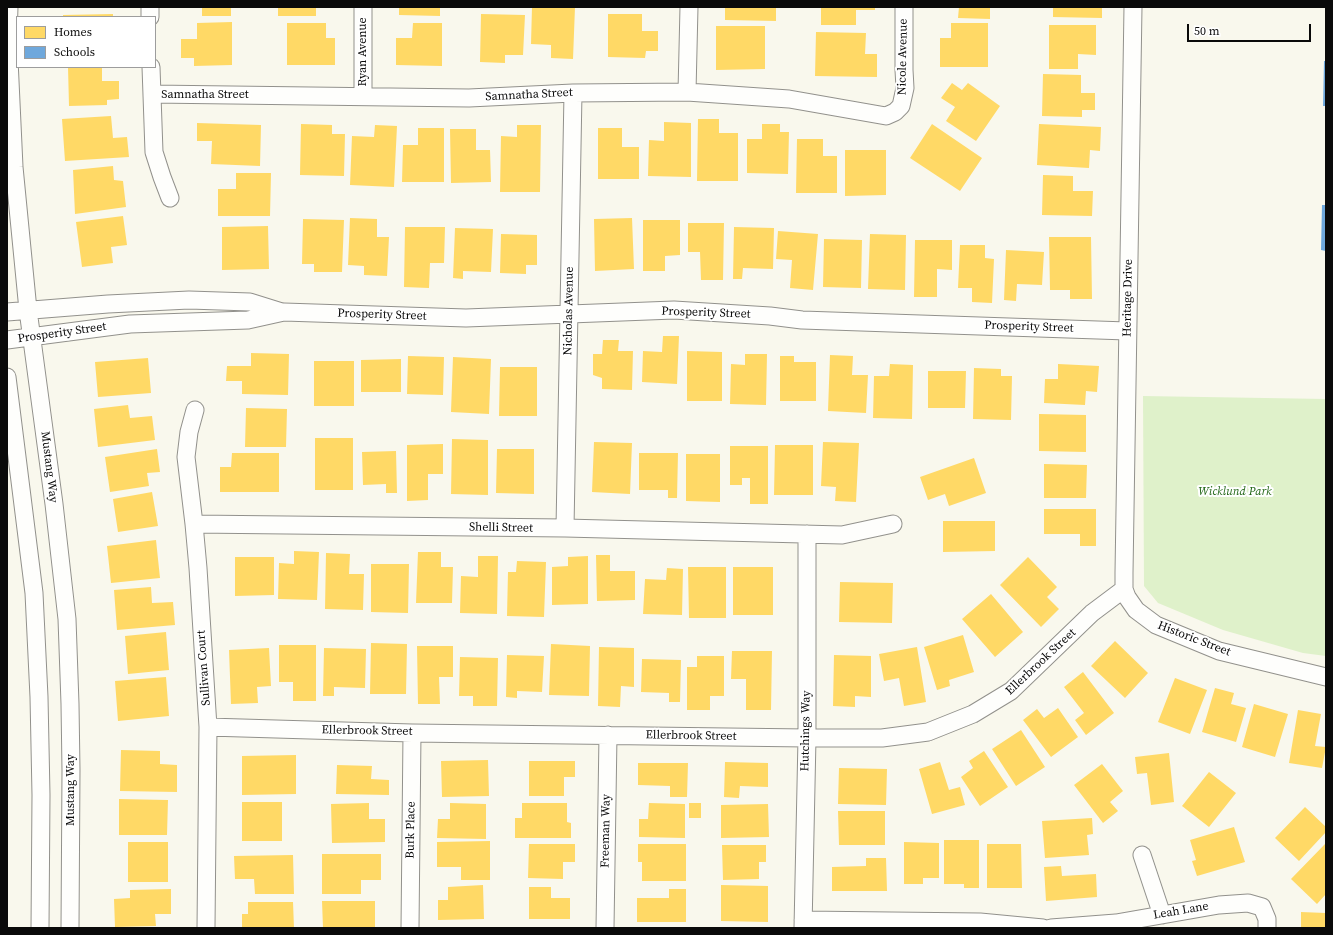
<!DOCTYPE html>
<style>
body{margin:0}
#map{position:relative;width:1333px;height:935px;overflow:hidden;background:#f9f8ed;font-family:"Source Serif 4",serif}
canvas{display:block}
.frame{position:absolute;inset:0;border:8px solid #0a0a0a;pointer-events:none}
.legend{position:absolute;left:16px;top:16px;width:140px;height:52px;box-sizing:border-box;background:#fff;border:1px solid #9d9d9d;margin:0;padding:5px 7px;list-style:none;font-size:12px;color:#0a0a0a}
.legend li{display:flex;align-items:center;gap:8px;height:20px}
.legend b{width:20px;border:1px solid #9d9d9d}
.scale{position:absolute;left:1187px;top:24px;width:124px;height:18px;box-sizing:border-box;border:2px solid #0a0a0a;border-top:0;padding-left:5px;font-size:12px;line-height:14px;white-space:nowrap;color:#0a0a0a;-webkit-text-stroke:3px #fff;paint-order:stroke}
</style>
<div id="map">
<canvas width="1333" height="935"></canvas>
<div class="frame"></div>
<ul class="legend">
<li><b style="height:11px;background:#ffd966"></b>Homes</li>
<li><b style="height:11px;background:#6fa8dc"></b>Schools</li>
</ul>
<div class="scale">50 m</div>
</div>
<script>
const c = document.querySelector('canvas').getContext('2d');
c.lineJoin = 'round';
function paint(path, color) {
  c.fillStyle = color;
  c.fill(path, 'evenodd');
}
function poly(rows) {
  const path = new Path2D();
  for (const r of rows) {
    path.moveTo(r[0], r[1]);
    for (let i = 2; i < r.length; i += 2) path.lineTo(r[i], r[i + 1]);
  }
  return path;
}
function stroke(path, color, width, dash) {
  c.strokeStyle = color;
  c.lineWidth = width;
  c.lineCap = dash ? 'butt' : 'round';
  c.setLineDash(dash || []);
  c.stroke(path);
}
function label(font, color, halo, rows, align = 'center') {
  c.font = font + ' "Source Serif 4",serif';
  c.lineWidth = 4;
  c.setLineDash([]);
  c.textBaseline = 'middle';
  c.strokeStyle = halo;
  c.fillStyle = color;
  for (const [text, x, y, turn = 0] of rows) {
    c.save();
    c.translate(x, y);
    c.rotate((+turn || 0) * Math.PI / 180);
    c.textAlign = isNaN(turn) ? turn : align;
    if (halo) c.strokeText(text, 0, 0);
    c.fillText(text, 0, 0);
    c.restore();
  }
}
paint(poly([
 [1143,396,1326,399,1326,656,1303,653,1223,630,1158,603,1144,586]
]), '#dff1ca');
paint(poly([
 [202,7,231,7,231,16,202,16],
 [278,7,316,7,316,16,278,16],
 [399,7,440,7,440,16,399,15],
 [532,7,575,7,573,59,551,58,551,45,531,44],
 [725,7,776,7,776,21,725,20],
 [821,7,875,7,875,10,856,10,856,25,821,25],
 [959,7,990,7,990,19,958,18],
 [1053,7,1102,7,1102,18,1053,17],
 [113,14,113,17,63,17,63,15],
 [481,14,525,15,523,55,505,55,505,63,480,62],
 [608,14,642,14,642,31,658,31,658,51,646,51,645,58,608,57],
 [232,22,232,65,194,66,194,58,181,58,181,39,197,39,197,23],
 [287,23,326,23,326,38,335,38,335,65,287,65],
 [413,23,442,23,442,66,396,65,396,38,412,38],
 [951,23,988,23,988,67,940,67,940,38,951,38],
 [1049,25,1096,25,1096,55,1078,54,1078,69,1049,69],
 [716,26,765,26,765,69,716,70],
 [816,32,866,33,865,54,877,54,877,77,815,76],
 [68,67,102,67,102,81,119,81,119,99,107,100,107,105,69,106],
 [1043,74,1081,75,1081,93,1095,93,1095,110,1082,110,1082,117,1042,116],
 [952,83,962,90,968,83,1000,106,976,141,946,121,955,107,941,98],
 [111,116,113,138,127,137,129,157,65,161,62,119],
 [698,119,719,119,719,133,738,133,738,181,697,181],
 [664,122,691,123,691,177,648,176,649,140,664,141],
 [197,123,261,125,260,166,211,164,212,141,197,141],
 [301,124,332,125,332,134,345,134,344,176,300,175],
 [762,124,780,124,780,132,789,132,788,174,747,173,747,139,762,139],
 [932,124,982,158,960,191,910,158],
 [1039,124,1101,127,1100,151,1090,150,1089,168,1037,165],
 [375,125,397,126,394,187,350,185,352,136,374,137],
 [517,125,541,125,540,192,500,192,501,136,517,137],
 [418,128,444,128,444,182,402,182,403,145,418,145],
 [598,128,622,128,622,147,639,147,639,179,598,179],
 [450,129,476,129,476,150,490,150,491,182,451,183],
 [797,139,823,139,823,156,837,156,837,193,796,193],
 [845,150,886,150,886,195,845,196],
 [113,166,114,180,123,181,126,207,75,214,73,170],
 [236,173,271,173,270,216,218,216,218,189,236,189],
 [1043,175,1073,176,1073,191,1093,191,1092,216,1042,215],
 [123,216,127,245,111,247,113,263,82,267,76,222],
 [350,218,377,219,377,237,389,237,387,276,364,275,364,266,348,265],
 [632,218,634,269,595,271,594,219],
 [303,219,344,220,342,272,314,272,314,264,302,264],
 [643,220,680,220,680,255,665,256,665,271,643,271],
 [688,223,724,223,723,280,701,280,700,252,688,252],
 [268,226,269,269,222,270,222,227],
 [405,227,445,227,444,263,430,263,429,288,404,287],
 [734,227,774,228,773,269,743,268,742,279,733,279],
 [455,228,493,229,491,272,463,271,463,279,453,278],
 [778,231,818,234,813,290,790,288,792,260,776,259],
 [501,234,537,235,537,265,526,265,526,274,500,273],
 [870,234,906,235,905,290,868,289],
 [1049,237,1091,237,1092,299,1070,299,1070,290,1050,290],
 [824,239,862,240,861,288,823,287],
 [915,240,952,240,952,270,937,269,937,297,914,297],
 [960,245,985,245,985,258,994,259,992,303,972,302,972,288,958,288],
 [1006,250,1044,252,1042,285,1017,284,1016,301,1004,300],
 [663,336,679,336,677,384,642,382,643,351,662,352],
 [603,340,619,340,618,351,633,351,632,390,602,389,602,378,593,375,593,354,602,354],
 [687,351,722,352,722,401,687,401],
 [251,353,289,354,288,395,242,394,242,381,226,381,227,366,251,366],
 [745,354,767,354,766,405,730,404,731,364,745,365],
 [830,355,853,356,852,375,868,375,866,413,828,411],
 [408,356,444,357,443,395,407,394],
 [780,356,794,356,794,362,816,362,816,401,780,401],
 [453,357,491,359,489,414,451,412],
 [148,358,151,393,98,397,95,362],
 [401,359,401,392,361,392,361,360],
 [314,361,354,361,354,406,314,406],
 [890,364,913,365,912,419,873,418,874,376,889,376],
 [1058,364,1099,366,1097,392,1086,391,1085,405,1044,403,1045,379,1058,379],
 [500,367,537,367,537,416,499,416],
 [974,368,1001,369,1001,376,1012,376,1011,420,973,419],
 [928,371,966,371,965,408,928,408],
 [128,405,130,418,152,416,155,440,98,447,94,409],
 [246,408,287,409,286,447,245,447],
 [1039,414,1086,415,1086,452,1039,451],
 [315,438,353,438,353,490,315,490],
 [452,439,488,440,488,495,451,494],
 [594,442,632,443,630,494,592,492],
 [823,442,859,443,856,502,835,501,836,487,821,486],
 [443,444,443,474,428,474,428,500,407,501,407,445],
 [775,445,813,445,813,495,774,495],
 [730,446,768,446,768,504,750,504,750,478,742,478,742,485,730,485],
 [157,449,160,472,147,473,149,486,110,492,105,457],
 [497,449,534,449,534,494,496,493],
 [396,451,397,493,386,493,386,484,363,485,362,452],
 [232,453,279,453,279,492,220,492,220,467,231,467],
 [639,453,678,453,677,498,668,498,668,490,639,490],
 [686,454,720,454,720,502,686,501],
 [974,458,986,493,949,506,945,494,928,500,920,477],
 [1044,464,1087,465,1086,498,1044,498],
 [152,492,158,526,118,532,113,499],
 [1044,509,1096,509,1096,546,1080,546,1080,534,1044,534],
 [943,521,995,521,995,551,943,552],
 [156,540,160,578,111,583,107,546],
 [294,551,319,552,317,600,278,599,279,563,294,564],
 [418,552,441,552,441,567,453,567,452,603,416,603],
 [326,553,350,554,349,574,364,574,363,610,325,609],
 [596,555,610,555,610,571,635,571,635,600,597,601],
 [478,556,498,556,497,614,460,613,461,576,478,577],
 [588,556,588,604,552,605,552,567,568,566,568,557],
 [235,557,274,557,274,595,235,596],
 [1028,557,1057,587,1047,597,1059,609,1041,627,1000,585],
 [517,561,546,562,544,617,507,616,508,572,516,572],
 [371,564,409,564,408,613,371,612],
 [688,567,726,567,726,618,689,618],
 [733,567,773,567,773,615,733,615],
 [667,568,683,569,682,615,643,614,645,579,666,580],
 [840,582,893,583,892,623,839,622],
 [151,587,152,603,173,602,175,625,117,630,114,590],
 [991,594,1023,632,995,657,962,619],
 [166,632,169,670,128,674,125,636],
 [963,635,974,672,949,680,950,686,937,690,924,647],
 [1115,641,1148,673,1125,698,1091,666],
 [371,643,407,644,406,694,370,694],
 [551,644,590,646,589,696,549,695],
 [279,645,316,645,316,701,293,701,293,682,279,682],
 [417,646,453,646,453,677,439,677,440,704,418,704],
 [599,647,634,648,634,687,621,686,620,707,598,706],
 [917,647,926,702,904,706,899,678,884,681,879,654],
 [269,648,271,686,257,687,258,703,231,704,229,650],
 [324,648,366,649,365,688,334,687,334,696,323,696],
 [732,651,772,651,771,710,746,710,746,679,731,679],
 [507,655,544,656,542,692,517,691,517,698,506,697],
 [834,655,871,656,871,697,855,696,855,707,833,706],
 [697,656,724,656,724,696,710,696,710,710,687,710,687,667,697,667],
 [460,657,498,658,497,706,473,706,473,696,459,696],
 [642,659,681,660,680,702,669,702,669,693,641,692],
 [1083,672,1114,713,1086,735,1075,720,1084,713,1064,687],
 [166,677,169,716,118,721,115,681],
 [1175,678,1207,690,1190,734,1158,722],
 [1215,688,1234,693,1231,704,1246,708,1236,742,1202,732],
 [1254,704,1288,714,1275,757,1242,747],
 [1058,708,1078,737,1051,757,1023,720,1037,709,1044,718],
 [1298,710,1321,714,1315,746,1326,747,1322,768,1289,763],
 [1021,730,1045,767,1016,786,992,749],
 [121,750,160,751,160,764,177,765,177,792,120,791],
 [984,751,1008,787,980,806,961,777,973,768,969,761],
 [1169,753,1174,802,1151,805,1147,773,1137,774,1135,757],
 [296,755,296,794,242,795,242,756],
 [488,760,489,796,442,797,441,761],
 [529,761,575,761,575,777,564,777,564,796,529,796],
 [725,762,768,763,768,787,740,786,739,798,724,797],
 [940,762,949,790,960,787,965,805,932,814,919,769],
 [638,763,688,763,687,797,670,797,670,786,638,785],
 [1102,764,1123,791,1110,802,1118,811,1103,823,1074,785],
 [337,765,372,766,371,779,389,780,389,795,336,794],
 [839,768,887,769,886,805,838,804],
 [1209,772,1236,793,1209,827,1182,806],
 [119,799,168,800,167,835,119,835],
 [242,802,282,802,282,841,242,841],
 [369,803,369,819,385,819,385,842,332,843,331,804],
 [450,803,486,804,486,839,437,838,438,819,450,819],
 [522,803,567,803,567,822,571,823,571,838,515,838,515,818,522,818],
 [649,803,685,804,685,838,639,837,639,819,648,819],
 [689,803,701,803,701,818,689,818],
 [768,804,769,837,721,838,721,805],
 [1305,807,1326,827,1326,832,1299,861,1275,838],
 [838,811,885,811,885,845,839,845],
 [1092,818,1093,834,1087,835,1089,855,1045,858,1042,821],
 [1234,827,1245,862,1197,876,1192,861,1196,860,1190,840],
 [944,840,979,840,979,888,964,888,964,884,944,884],
 [490,841,490,880,461,880,461,867,437,867,437,842],
 [128,842,168,842,168,882,128,882],
 [904,842,939,843,939,878,923,878,923,884,904,884],
 [529,844,575,844,575,862,563,862,563,879,528,878],
 [638,844,686,844,686,881,642,881,642,862,638,862],
 [987,844,1021,844,1022,888,987,888],
 [1325,844,1326,845,1326,894,1317,904,1291,879],
 [722,845,766,845,766,862,759,862,759,879,723,880],
 [322,854,381,854,381,880,361,880,361,894,322,894],
 [293,855,294,894,255,894,254,879,235,879,234,856],
 [866,858,886,858,887,891,832,891,832,867,866,866],
 [1061,866,1062,876,1096,874,1097,897,1046,901,1044,867],
 [483,885,484,919,438,920,438,900,448,900,448,887],
 [721,885,768,886,768,922,721,921],
 [529,887,551,887,551,898,570,898,570,919,529,919],
 [171,889,171,914,155,914,156,926,115,927,114,899,130,898,130,890],
 [669,889,686,889,686,922,637,922,637,898,669,898],
 [322,901,375,901,375,928,323,928],
 [248,902,293,902,294,928,242,928,242,914,248,914],
 [1301,912,1326,913,1326,928,1301,928]
]), '#ffd966');
paint(poly([
 [1324,61,1326,61,1326,106,1323,106],
 [1322,205,1326,205,1326,251,1321,250]
]), '#6fa8dc');
const minor = poly([
 [9,7,8,38,14,167,28,310,54,504,67,619,70,704,71,770,70,928],
 [1133,7,1124,573,1124,589,1127,597,1136,610,1156,625,1219,651,1326,677],
 [150,17,150,7],
 [151,67,154,152,162,177,170,198],
 [687,92,689,7],
 [152,94,469,98,573,93,687,92,789,99,886,116,895,112,901,106,905,88,904,70,904,7],
 [363,96,363,7],
 [7,312,108,304,189,300,250,302,282,312],
 [7,340,130,324,248,320,284,312,466,318,674,310,770,316,802,320,1127,331],
 [7,377,34,593,39,697,41,795,40,928],
 [195,410,189,432,186,457,194,524,198,568,208,727,206,928],
 [194,524,565,528,842,535,893,524],
 [565,528,573,93],
 [208,727,412,733,807,738,882,738,928,732,973,714,1011,691,1092,613,1124,589],
 [1142,855,1162,915],
 [803,920,980,922,1043,928],
 [410,928,412,733],
 [605,928,608,735],
 [803,928,807,738,807,534],
 [1051,928,1116,923,1219,905,1248,903,1262,907,1267,919,1267,928]
]);
stroke(minor, '#92918c', 19);
stroke(minor, '#fefefc', 17);
label('12px', '#0a0a0a', '#fff', [
 ["Ryan Avenue",363,52,-90],
 ["Nicole Avenue",903,57,-89],
 ["Samnatha Street",205,95],
 ["Samnatha Street",529,95,-3],
 ["Heritage Drive",1128,298,-89],
 ["Nicholas Avenue",569,311,-89],
 ["Prosperity Street",706,313,2],
 ["Prosperity Street",382,315,2],
 ["Prosperity Street",1029,327,2],
 ["Prosperity Street",62,333,-8],
 ["Mustang Way",49,467,83],
 ["Shelli Street",501,528,1],
 ["Historic Street",1194,639,21],
 ["Ellerbrook Street",1041,662,-43],
 ["Sullivan Court",204,668,-94],
 ["Ellerbrook Street",367,731,1],
 ["Hutchings Way",806,731,-89],
 ["Ellerbrook Street",691,736,1],
 ["Mustang Way",71,790,-90],
 ["Burk Place",411,830,-89],
 ["Freeman Way",606,831,-89],
 ["Leah Lane",1181,911,-10]
]);
label('italic 12px', '#216616', '#fff', [
 ["Wicklund Park",1235,492]
]);
</script>
